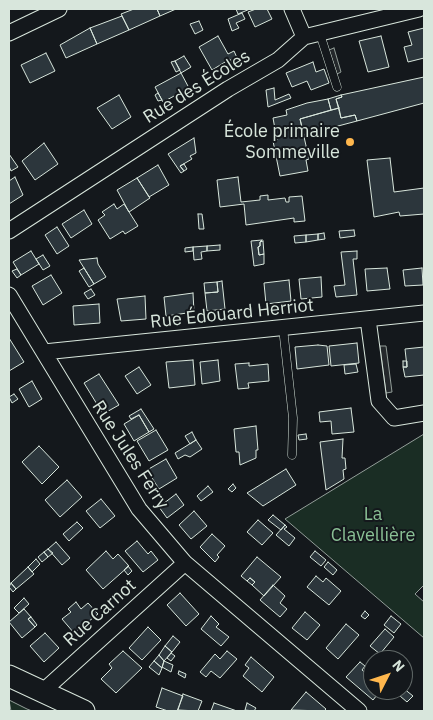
<!DOCTYPE html>
<meta charset="utf-8">
<style>
body{margin:0}
#map{position:relative;width:433px;height:720px;overflow:hidden;background:#14181c;font-family:"IBM Plex Sans",sans-serif}
canvas{display:block}
.frame{position:absolute;inset:0;border:10px solid #d8e6dc;pointer-events:none}
.north{position:absolute;left:363px;top:650px;width:50px;height:50px;box-sizing:border-box;background:#14181c;border:1px solid #626a69;border-radius:50%;rotate:49deg;font-size:14px;font-weight:700;line-height:20px;text-align:center;color:#d8e6dc}
.north::after{content:'';display:block;margin:auto;width:18px;height:22px;background:#ffb74d;clip-path:polygon(50% 0,100% 100%,50% 72%,0 100%)}
</style>
<div id="map">
<canvas width="433" height="720"></canvas>
<div class="frame"></div>
<div class="north">N</div>
</div>
<script>
const c = document.querySelector('canvas').getContext('2d');
c.lineJoin = 'round';
function paint(path, color) {
  c.fillStyle = color;
  c.fill(path, 'evenodd');
}
function poly(rows) {
  const path = new Path2D();
  for (const r of rows) {
    path.moveTo(r[0], r[1]);
    for (let i = 2; i < r.length; i += 2) path.lineTo(r[i], r[i + 1]);
  }
  return path;
}
function stroke(path, color, width, dash) {
  c.strokeStyle = color;
  c.lineWidth = width;
  c.lineCap = dash ? 'butt' : 'round';
  c.setLineDash(dash || []);
  c.stroke(path);
}
function label(font, color, halo, rows, align = 'center') {
  c.font = font + ' "IBM Plex Sans",sans-serif';
  c.lineWidth = 4;
  c.setLineDash([]);
  c.textBaseline = 'middle';
  c.strokeStyle = halo;
  c.fillStyle = color;
  for (const [text, x, y, turn = 0] of rows) {
    c.save();
    c.translate(x, y);
    c.rotate((+turn || 0) * Math.PI / 180);
    c.textAlign = isNaN(turn) ? turn : align;
    if (halo) c.strokeText(text, 0, 0);
    c.fillText(text, 0, 0);
    c.restore();
  }
}
const green = poly([
 [424,434,424,585,415,594,424,602,424,638,285,519,424,434],
 [9,700,27,709,32,711,11,711,9,700]
]);
paint(green, '#1a2d24');
stroke(green, '#939e99', 1);
const parking = poly([
 [334,48,341,72,337,74,329,50,334,48],
 [380,346,386,346,392,392,386,393,380,346]
]);
paint(parking, '#24282b');
stroke(parking, '#939e99', 1);
const building = poly([
 [134,9,157,9,160,16,129,30,121,14,134,9],
 [157,9,176,9,160,16,157,9],
 [236,9,250,9,238,14,236,9],
 [256,9,267,9,272,19,255,27,248,12,256,9],
 [242,13,245,19,236,23,239,28,232,31,228,19,242,13],
 [122,16,129,30,97,44,90,28,122,16],
 [199,21,203,30,195,34,190,24,199,21],
 [90,28,97,44,66,58,60,45,90,28],
 [424,28,424,58,408,62,404,47,412,45,408,32,424,28],
 [218,36,228,54,234,51,238,60,232,63,230,59,212,70,199,47,218,36],
 [381,36,389,67,368,72,359,41,381,36],
 [46,53,55,71,30,83,21,65,46,53],
 [184,56,191,67,181,73,175,61,184,56],
 [175,61,180,70,176,72,171,62,175,61],
 [313,62,316,72,324,69,329,83,311,90,307,81,292,87,286,73,313,62],
 [181,73,189,88,163,102,155,87,181,73],
 [424,77,424,103,357,121,355,115,341,118,336,99,342,97,341,95,424,77],
 [274,88,275,100,289,94,291,98,268,107,266,90,274,88],
 [158,93,162,100,158,101,155,95,158,93],
 [119,95,131,117,112,129,97,108,119,95],
 [341,95,342,97,336,99,339,108,331,110,328,99,341,95],
 [328,99,331,110,300,119,309,159,306,160,308,171,280,176,273,141,277,140,273,118,287,115,286,110,307,103,328,99],
 [339,108,341,118,355,115,357,121,304,135,300,119,339,108],
 [194,138,196,153,190,156,192,159,180,166,184,171,181,173,168,154,194,138],
 [44,143,58,164,35,180,22,161,44,143],
 [9,154,18,167,11,171,9,166,9,154],
 [390,158,394,192,424,188,424,214,400,216,399,212,374,217,367,160,390,158],
 [184,164,187,169,184,171,180,166,184,164],
 [158,165,169,185,149,197,137,178,158,165],
 [15,177,23,195,9,204,9,181,15,177],
 [238,177,241,202,260,200,260,196,268,195,268,200,285,198,286,202,289,202,289,197,302,196,305,221,294,222,294,218,246,225,244,204,220,207,217,180,238,177],
 [137,178,150,198,129,212,117,190,137,178],
 [114,204,117,209,124,204,138,226,125,234,123,231,110,239,98,220,105,215,102,212,114,204],
 [84,210,92,224,71,238,62,224,84,210],
 [198,214,202,214,204,229,199,229,198,214],
 [57,227,69,246,57,254,45,235,57,227],
 [354,230,355,236,340,238,339,231,354,230],
 [324,233,325,239,318,240,318,234,324,233],
 [318,234,318,240,306,242,306,235,318,234],
 [306,235,306,242,295,243,294,236,306,235],
 [262,240,260,242,260,246,258,247,259,255,264,254,264,264,254,266,251,241,262,240],
 [263,241,264,254,259,255,258,247,260,246,260,242,263,241],
 [220,245,220,250,207,251,207,246,220,245],
 [207,246,207,251,201,252,202,259,194,260,193,247,207,246],
 [193,247,193,251,185,252,185,248,193,247],
 [31,251,39,264,21,275,13,262,31,251],
 [357,251,357,259,353,259,357,295,336,297,334,286,345,285,341,252,357,251],
 [43,255,50,266,43,270,36,259,43,255],
 [97,258,98,264,106,277,94,284,79,260,97,258],
 [84,268,94,284,89,287,79,271,84,268],
 [387,268,390,289,367,291,365,269,387,268],
 [422,268,423,285,405,286,403,270,422,268],
 [17,269,21,275,17,278,12,271,17,269],
 [51,275,62,293,43,305,32,286,51,275],
 [321,277,322,297,301,299,299,279,321,277],
 [289,280,291,301,266,304,264,283,289,280],
 [222,281,225,309,207,311,205,293,218,292,217,282,222,281],
 [217,282,218,292,205,293,204,283,217,282],
 [91,289,95,295,88,299,84,293,91,289],
 [193,293,194,312,166,316,164,297,193,293],
 [145,296,146,319,121,321,117,299,145,296],
 [99,304,100,323,74,325,73,306,99,304],
 [9,338,24,362,9,371,9,338],
 [357,343,359,363,331,366,329,346,357,343],
 [318,345,327,346,329,365,297,369,295,347,318,345],
 [424,347,424,375,405,377,403,367,407,367,405,349,424,347],
 [193,360,195,385,169,388,166,362,193,360],
 [218,360,220,381,202,384,200,362,218,360],
 [403,361,407,361,407,367,403,367,403,361],
 [249,363,249,366,268,364,269,381,248,383,249,388,238,389,235,364,249,363],
 [356,364,358,372,345,374,344,365,356,364],
 [139,367,151,385,137,394,125,376,139,367],
 [99,374,119,405,103,414,84,383,99,374],
 [32,381,42,399,29,407,19,389,32,381],
 [14,394,18,399,12,403,9,397,14,394],
 [351,408,354,432,332,434,331,421,320,422,319,412,351,408],
 [141,409,154,429,149,432,139,415,131,419,129,416,141,409],
 [139,415,149,432,134,441,124,424,139,415],
 [256,426,258,450,256,450,256,458,240,465,239,452,236,452,234,429,256,426],
 [156,430,168,450,149,461,137,441,156,430],
 [192,432,196,440,190,444,185,436,192,432],
 [306,434,307,439,299,440,298,435,306,434],
 [343,439,342,458,345,458,346,469,343,470,344,479,326,490,320,442,343,439],
 [196,440,202,449,190,457,185,455,178,459,175,453,196,440],
 [39,446,59,467,42,484,22,462,39,446],
 [166,459,177,478,159,489,147,470,166,459],
 [286,469,296,485,263,506,247,493,286,469],
 [67,480,82,497,60,517,45,500,67,480],
 [233,484,236,488,232,492,228,489,233,484],
 [208,486,213,492,201,501,197,496,208,486],
 [176,494,184,505,167,518,159,507,176,494],
 [101,499,115,516,100,528,86,511,101,499],
 [194,511,207,526,191,539,179,525,194,511],
 [273,515,285,525,281,530,268,520,273,515],
 [258,520,273,533,262,545,247,532,258,520],
 [77,522,83,528,69,541,63,534,77,522],
 [285,525,287,527,284,529,295,538,289,546,276,535,285,525],
 [212,534,225,546,217,555,219,557,215,562,200,547,212,534],
 [137,541,148,554,151,551,158,560,143,572,125,551,137,541],
 [56,542,70,558,62,565,48,549,56,542],
 [48,549,53,553,48,557,44,552,48,549],
 [106,551,113,559,118,554,129,566,103,589,86,570,106,551],
 [315,551,326,560,321,566,310,557,315,551],
 [44,552,48,557,42,562,38,557,44,552],
 [257,557,281,577,264,596,252,585,255,582,250,578,247,581,241,576,257,557],
 [36,559,40,564,32,572,28,567,36,559],
 [328,562,337,570,333,575,324,567,328,562],
 [128,566,132,571,128,575,124,570,128,566],
 [28,567,34,574,16,589,11,583,28,567],
 [316,576,323,582,326,578,341,591,329,605,307,587,316,576],
 [250,578,255,582,252,585,247,581,250,578],
 [11,583,16,589,13,592,9,587,11,583],
 [273,585,285,596,280,603,287,609,280,617,260,600,273,585],
 [180,593,199,614,186,626,167,605,180,593],
 [24,598,29,604,19,613,14,608,24,598],
 [76,602,81,609,88,603,98,614,74,633,62,619,71,612,68,609,76,602],
 [24,609,31,617,28,619,35,627,22,638,9,622,24,609],
 [365,611,369,615,365,619,361,616,365,611],
 [305,612,320,625,307,640,292,628,305,612],
 [211,616,219,624,216,627,229,637,221,646,201,629,211,616],
 [391,616,401,624,394,633,384,625,391,616],
 [31,617,37,625,35,627,28,619,31,617],
 [346,624,359,635,338,659,326,648,346,624],
 [148,627,161,640,142,660,129,648,148,627],
 [385,629,394,637,380,654,370,646,385,629],
 [45,633,59,648,44,662,30,646,45,633],
 [173,636,180,642,172,652,165,646,173,636],
 [165,646,172,652,164,661,159,655,165,646],
 [123,651,142,668,116,693,101,679,112,668,109,664,123,651],
 [227,651,237,659,220,678,211,671,206,677,200,672,215,654,220,659,227,651],
 [171,653,175,656,171,661,167,658,171,653],
 [159,655,164,661,162,668,154,661,159,655],
 [251,657,274,677,262,692,243,676,249,668,245,665,251,657],
 [154,661,162,668,159,675,149,667,154,661],
 [164,661,173,665,171,672,162,667,164,661],
 [360,662,365,666,362,670,373,679,373,690,381,690,373,700,346,677,360,662],
 [179,671,186,674,185,678,178,674,179,671],
 [162,688,183,696,177,711,168,711,156,707,162,688],
 [403,688,413,696,407,702,393,690,403,690,403,688],
 [306,692,326,709,324,711,291,710,306,692],
 [183,694,202,701,198,711,178,710,183,694],
 [214,703,237,711,211,711,214,703],
 [247,703,256,708,254,711,245,710,247,703]
]);
paint(building, '#2c363c');
stroke(building, '#d8e6dc', 1);
const lane = poly([
 [320,34,337,87],
 [283,328,293,418,292,455]
]);
const street = poly([
 [292,9,304,37],
 [9,33,59,9],
 [9,231,228,89,278,60,304,37,419,9],
 [9,295,139,509,185,563,359,711],
 [368,319,379,401,394,418,424,413],
 [44,352,424,313],
 [42,692,185,563]
]);
const secondary = poly([
 [9,676,84,711]
]);
stroke(lane, '#d8e6dc', 9);
stroke(street, '#d8e6dc', 17);
stroke(secondary, '#d8e6dc', 23);
stroke(lane, '#14181c', 8);
stroke(street, '#14181c', 15);
stroke(secondary, '#14181c', 21);
for (const [x, y, r, color] of [
 [350,142,5,"#ffb74d"]
]) {
  const dot = new Path2D();
  dot.arc(x, y, r, 0, 2 * Math.PI);
  c.fillStyle = color;
  c.fill(dot);
  stroke(dot, '#14181c', 2);
}
label('18px', '#d8e6dc', '#14181c', [
 ["Rue des Écoles",197,87,-32],
 ["Rue Édouard Herriot",232,314,-6],
 ["Rue Jules Ferry",130,455,57],
 ["Rue Carnot",100,613,-42]
]);
label('18px', '#d8e6dc', '#14181c', [
 ["École primaire",340,132],
 ["Sommeville",340,153]
], 'right');
label('18px', '#8ac095', '#14181c', [
 ["La",373,515],
 ["Clavellière",373,536]
]);
</script>
